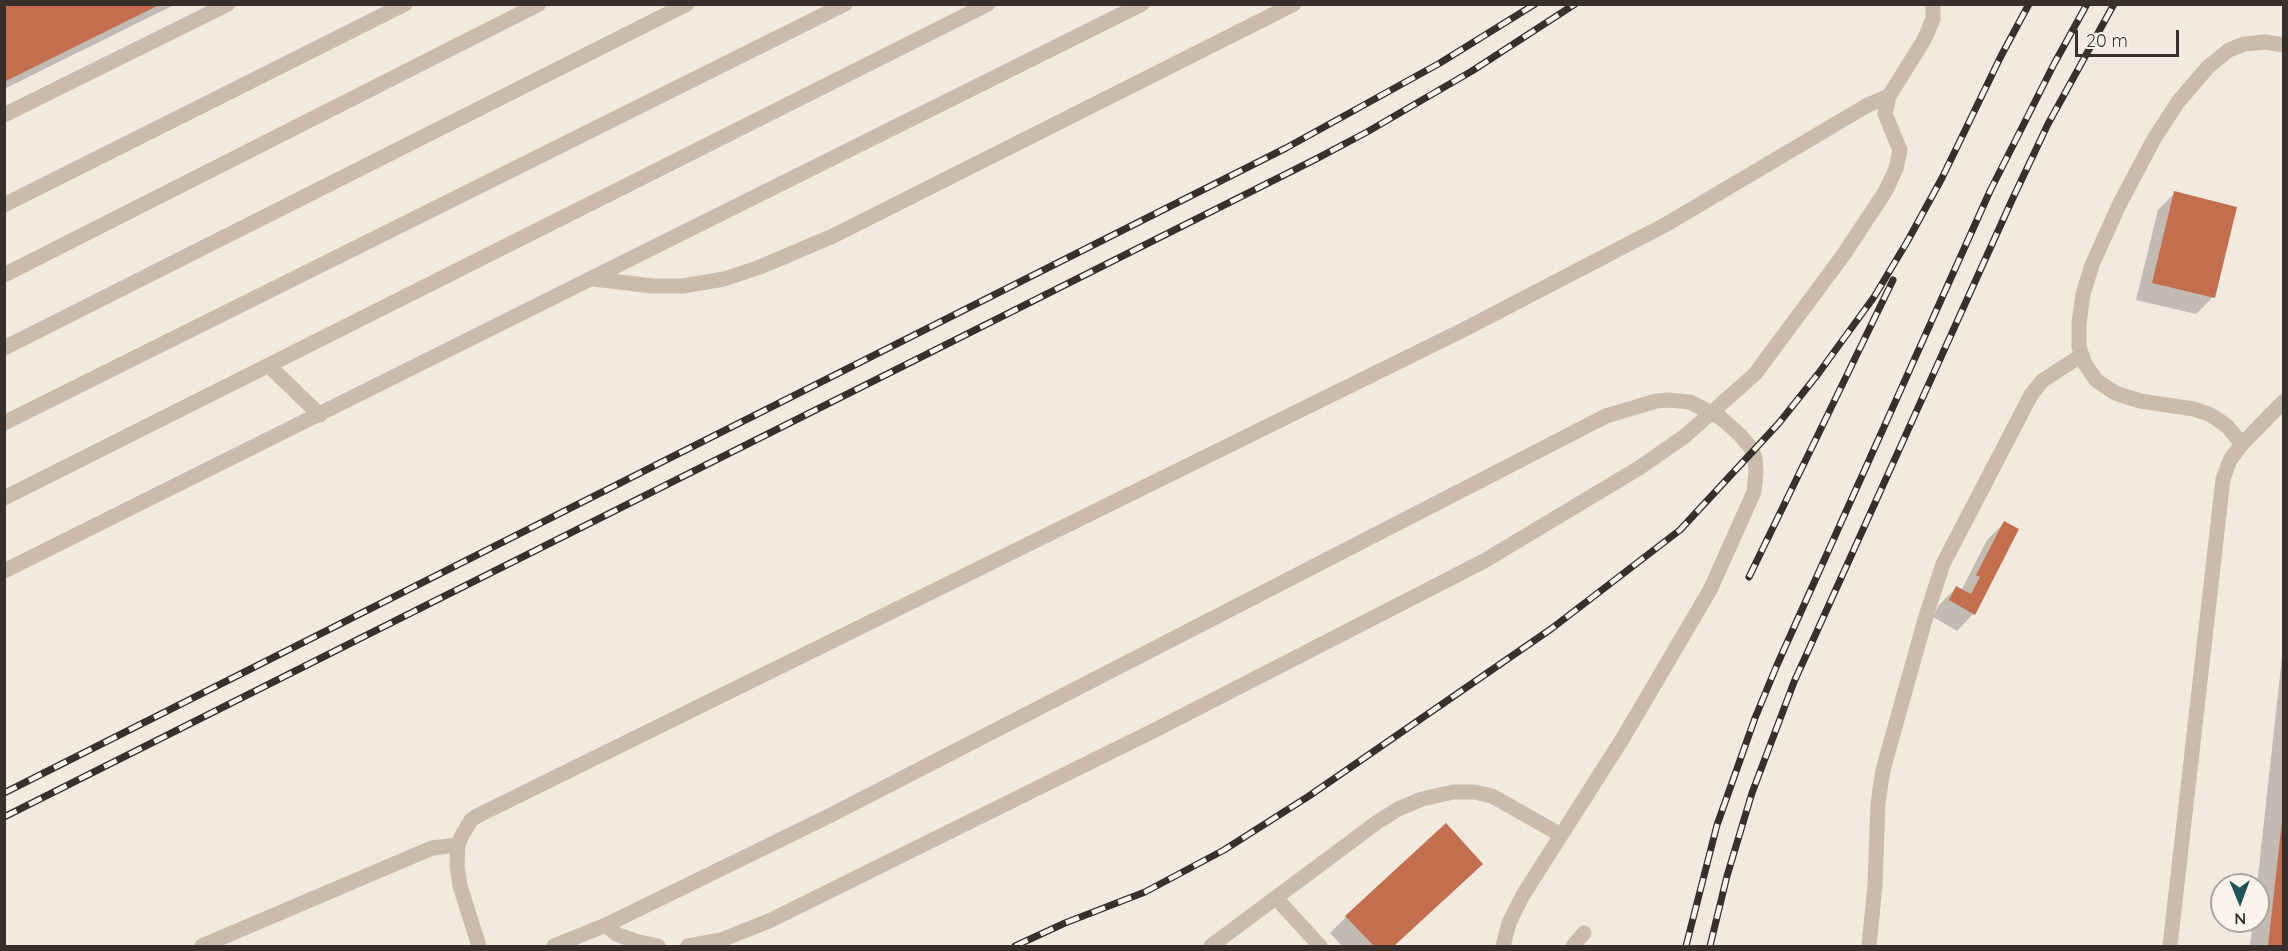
<!DOCTYPE html>
<style>
body{margin:0}
#map{position:relative;width:2288px;height:951px;overflow:hidden;background:#f2eadf;font-family:Quicksand,sans-serif}
canvas{display:block}
.frame{position:absolute;inset:0;border:6px solid #382f2a;pointer-events:none}
.north{position:absolute;left:2210px;top:873px;width:60px;height:60px;box-sizing:border-box;background:#faf4eb;border:2px solid #aca59e;border-radius:50%;rotate:179deg;font-size:16px;font-weight:700;line-height:24px;text-align:center;color:#382f2a}
.north::after{content:'';display:block;margin:auto;width:21px;height:27px;background:#205359;clip-path:polygon(50% 0,100% 100%,50% 72%,0 100%)}
.scale{position:absolute;left:2075px;top:30px;width:104px;height:27px;box-sizing:border-box;border:3px solid #382f2a;border-top:0;padding-left:8px;font-size:18px;line-height:21px;white-space:nowrap;color:#382f2a;-webkit-text-stroke:4px #faf4eb;paint-order:stroke}
</style>
<div id="map">
<canvas width="2288" height="951"></canvas>
<div class="frame"></div>
<div class="north">N</div>
<div class="scale">20 m</div>
</div>
<script>
const c = document.querySelector('canvas').getContext('2d');
c.lineJoin = 'round';
function paint(path, color) {
  c.fillStyle = color;
  c.fill(path, 'evenodd');
}
function poly(rows) {
  const path = new Path2D();
  for (const r of rows) {
    path.moveTo(r[0], r[1]);
    for (let i = 2; i < r.length; i += 2) path.lineTo(r[i], r[i + 1]);
  }
  return path;
}
function stroke(path, color, width, dash) {
  c.strokeStyle = color;
  c.lineWidth = width;
  c.lineCap = dash ? 'butt' : 'round';
  c.setLineDash(dash || []);
  c.stroke(path);
}
paint(poly([
 [4,4,176,4,4,89],
 [2175,193,2213,297,2196,314,2136,300,2158,210],
 [2004,523,2017,530,1973,614,1957,631,1933,617,1939,605,1956,588,1961,591,1987,540],
 [2284,639,2284,946,2250,946,2253,921,2258,921,2257,885],
 [1464,880,1393,946,1342,946,1330,933,1346,917]
]), '#0003');
paint(poly([
 [4,4,161,4,4,82],
 [2174,191,2237,207,2215,298,2152,283],
 [2004,521,2019,529,1975,615,1949,600,1956,586,1971,594,1980,577,1976,575],
 [2282,821,2284,946,2268,946],
 [1446,823,1483,864,1394,946,1374,946,1345,916]
]), '#c36e4c');
stroke(poly([
 [4,115,228,4],
 [4,205,405,4],
 [4,275,539,4],
 [593,279,653,286,683,286,724,279,760,267,833,236,1294,4],
 [4,348,687,4],
 [269,366,320,415],
 [4,423,845,4],
 [2242,444,2227,426,2211,415,2194,409,2140,401,2115,393,2096,380,2085,364,2079,347,2079,324,2083,294,2092,265,2119,205,2154,139,2178,102,2208,67,2229,50,2244,44,2265,42,2284,45],
 [4,498,988,4],
 [4,571,1142,4],
 [1276,898,1320,946],
 [606,925,616,934,635,941,658,946],
 [202,946,432,848,458,845],
 [479,946,460,886,457,865,458,845,461,837,471,820,477,816,1465,329,1665,225,1866,106,1889,96],
 [554,946,606,925,829,816,1606,416,1656,401,1668,400,1690,402,1721,418,1740,435,1751,448,1755,458,1756,472,1754,492,1710,590,1623,738,1523,895,1509,923,1503,946],
 [688,946,721,940,769,921,1157,729,1484,561,1639,468,1685,436,1755,374,1844,254,1885,192,1896,169,1900,150,1885,114,1889,96,1924,40,1933,19,1933,4],
 [1211,946,1376,823,1398,809,1422,799,1453,792,1474,792,1492,796,1561,835],
 [1573,946,1584,933],
 [1869,946,1875,885,1878,803,1883,770,1926,616,1943,564,2031,395,2042,381,2082,355],
 [2170,946,2223,479,2230,460,2242,444,2284,401]
]), '#cabbab', 15);
const rail = poly([
 [1749,577,1893,280],
 [4,793,1286,148,1440,63,1535,4],
 [4,817,1316,159,1367,132,1472,71,1575,4],
 [1015,946,1065,923,1145,892,1224,850,1309,796,1551,629,1680,530,1779,423,1818,374,1874,297,1907,242,1942,178,2001,56,2029,4],
 [1686,946,1717,825,1755,718,1777,665,1990,191,2054,64,2087,4],
 [1710,946,1727,876,1752,793,1794,682,2012,200,2048,124,2114,4]
]);
stroke(rail, '#382f2a', 7);
stroke(rail, '#faf4eb', 4.5, [14]);
</script>
